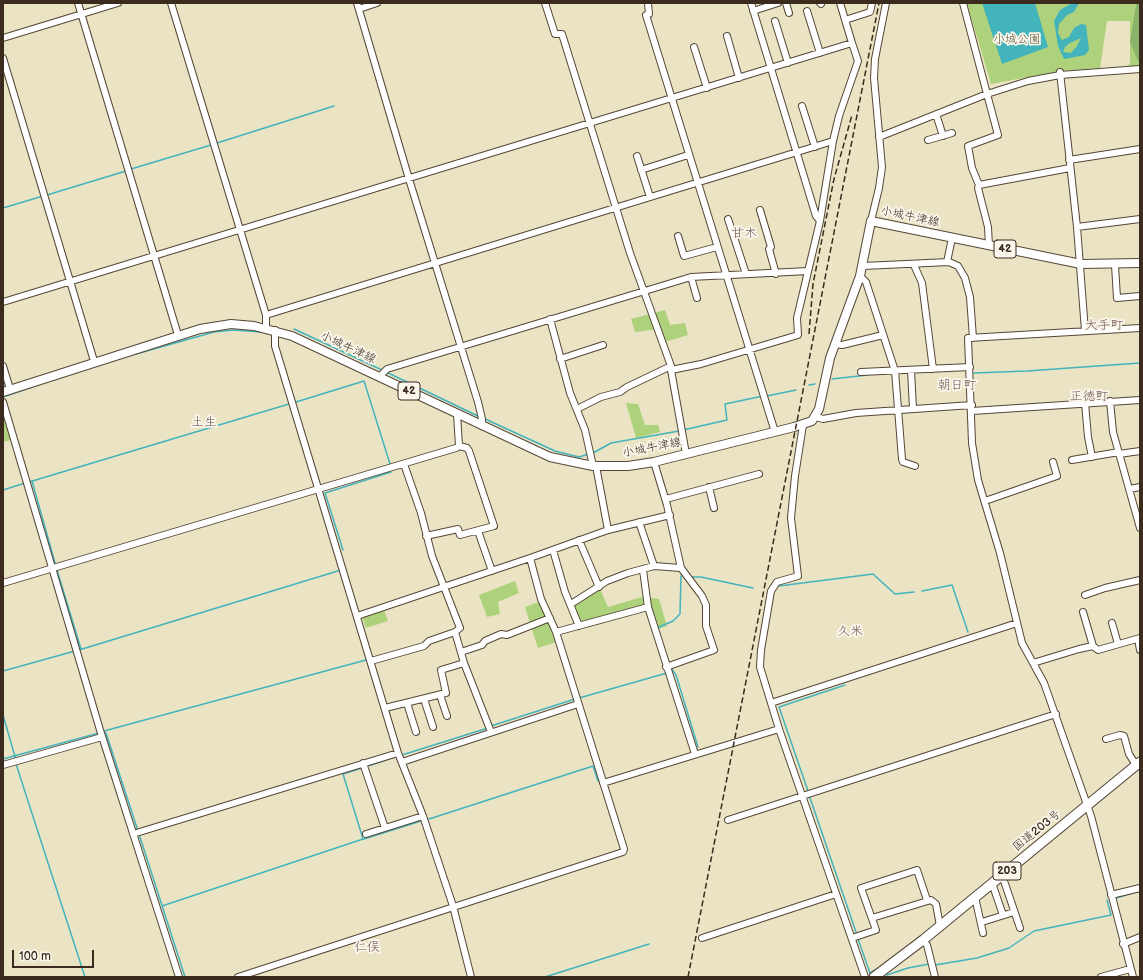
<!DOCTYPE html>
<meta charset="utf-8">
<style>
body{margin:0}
#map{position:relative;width:1143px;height:980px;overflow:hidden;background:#eae4c4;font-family:"Balsamiq Sans",sans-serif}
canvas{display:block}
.frame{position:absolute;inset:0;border:4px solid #3b2a1e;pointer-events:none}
.scale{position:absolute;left:12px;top:950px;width:82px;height:18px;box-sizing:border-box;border:2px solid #3b2a1e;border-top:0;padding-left:5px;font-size:12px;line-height:14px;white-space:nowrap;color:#3b2a1e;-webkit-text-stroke:3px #fbf7ec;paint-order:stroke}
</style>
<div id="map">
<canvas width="1143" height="980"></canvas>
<div class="frame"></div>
<div class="scale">100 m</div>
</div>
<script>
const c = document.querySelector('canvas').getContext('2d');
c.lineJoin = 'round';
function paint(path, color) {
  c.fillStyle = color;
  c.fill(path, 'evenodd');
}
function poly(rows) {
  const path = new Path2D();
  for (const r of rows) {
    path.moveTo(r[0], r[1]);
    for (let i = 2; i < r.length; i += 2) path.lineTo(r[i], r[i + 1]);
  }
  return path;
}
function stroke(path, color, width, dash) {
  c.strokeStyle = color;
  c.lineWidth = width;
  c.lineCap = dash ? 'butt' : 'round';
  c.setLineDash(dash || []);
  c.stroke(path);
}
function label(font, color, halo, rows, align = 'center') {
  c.font = font + ' "Balsamiq Sans","Klee One",sans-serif';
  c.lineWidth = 3.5;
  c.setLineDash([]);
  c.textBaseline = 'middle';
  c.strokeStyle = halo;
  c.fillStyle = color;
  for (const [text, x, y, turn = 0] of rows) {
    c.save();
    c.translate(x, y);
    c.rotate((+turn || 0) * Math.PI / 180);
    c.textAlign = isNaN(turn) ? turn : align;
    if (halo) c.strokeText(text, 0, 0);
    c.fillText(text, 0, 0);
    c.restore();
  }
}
paint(poly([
 [967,3,1140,3,1140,66,1128,66,1130,63,1130,21,1107,21,1100,68,1061,71,991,84],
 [665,310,670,325,685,323,688,335,665,342,659,329,635,332,631,319],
 [626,403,638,404,645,425,658,425,660,432,636,438],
 [3,412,11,440,3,442],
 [515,581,519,593,498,602,500,614,487,617,479,595],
 [600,589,608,607,642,597,659,599,667,626,652,631,645,611,583,629,573,605],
 [539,602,556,642,538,648,525,607],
 [384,610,388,621,366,628,362,617]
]), '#add27b');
paint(poly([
 [1138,3,1140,3,1140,61,1138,61,1130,42,1136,5]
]), '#8ab46b');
paint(poly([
 [982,3,1035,3,1048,47,1002,64],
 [1072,3,1079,3,1074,12,1067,15,1059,24,1058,33,1062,40,1069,37,1074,28,1081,24,1086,25,1089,50,1085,55,1064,59,1058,46,1054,21,1060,10],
 [1081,38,1077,46,1071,53,1063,52,1065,47,1070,43]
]), '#43b3bc');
stroke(poly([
 [217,143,334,106],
 [131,169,211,145],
 [47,195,126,171],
 [3,208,43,196],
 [294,329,382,370],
 [136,354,214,332,233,330,261,332],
 [386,372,480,417],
 [974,373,1027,371,1140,363],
 [832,379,868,375],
 [809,385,815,384],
 [767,396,796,390],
 [3,397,38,385],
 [296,402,364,381,390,464],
 [483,418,555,451,579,457,589,454],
 [683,430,727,420,725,404,763,396],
 [593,453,611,443,679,431],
 [32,481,55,563],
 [29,482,289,404],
 [3,490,25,483],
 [343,550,325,493,391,472],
 [57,570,81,649],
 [690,577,701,577,753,588],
 [779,586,873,574,895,594,914,592],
 [922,591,952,585,968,632],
 [658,630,659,627,673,621,680,614,681,576,684,576],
 [79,650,341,570],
 [671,668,676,675,698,747],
 [3,671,75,651],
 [579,698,667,673],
 [3,715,16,760],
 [491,726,575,699],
 [104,731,366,660],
 [103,732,106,733,138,831],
 [402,755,488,728],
 [3,759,99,733],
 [16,764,85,977],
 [365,767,398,756],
 [808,791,779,707,845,685],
 [809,795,857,935],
 [429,819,593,766,598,781],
 [139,834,185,977],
 [364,839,421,821],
 [1116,898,1140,891],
 [162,906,363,839,343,774,362,768],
 [858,939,870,973,877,969],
 [935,965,977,958,1009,948,1034,931,1111,915,1107,900],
 [887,975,908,968,929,964],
 [545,977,649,944]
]), '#43b3bc', 1.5);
const minor = poly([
 [78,3,178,335],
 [171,3,266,315,266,328],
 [357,3,409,179,478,402,482,419,482,426],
 [545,3,555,34,562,34,630,253,671,366],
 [648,3,649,14,646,15,775,432],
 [751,3,816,216,820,221],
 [786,3,789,13],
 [820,3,821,4],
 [840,3,852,43],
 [963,3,987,94,1028,81,1060,75,1140,69],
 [359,9,377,3],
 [753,11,778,3],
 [807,11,820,53],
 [845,20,870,12,872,3],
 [775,21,788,63],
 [727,36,739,78],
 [3,38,118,3],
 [694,47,707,88],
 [3,58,94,361],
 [1060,72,1077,227,1085,331],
 [802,106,815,147],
 [936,114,943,136],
 [879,137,987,94,998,135,968,146,972,168,979,185,978,188,988,227,989,246],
 [928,140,952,133],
 [637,156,650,197],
 [1069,160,1140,149],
 [641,170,688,155],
 [979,185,1070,168],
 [760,210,771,247,769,249,776,274],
 [728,219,746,274],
 [871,221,879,188,882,167,874,78,875,59,886,3],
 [1077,227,1140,219],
 [678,236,684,256,717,247],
 [947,262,952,238],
 [914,265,922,283,933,369],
 [1115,265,1117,298,1140,296],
 [863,266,949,262,958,266,965,278,970,297,973,338],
 [860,276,866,282,895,371,902,459,903,462,915,466],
 [691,277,697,298],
 [3,302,852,43,858,61,839,116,833,141,820,221,797,318,798,335,701,364,671,370,671,366,627,387,620,392,601,397,577,409],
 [266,315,833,141],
 [550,319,570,393,585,430,593,466],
 [275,330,275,346,398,753,423,816,453,906,471,977],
 [835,344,842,345,883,335],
 [560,359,603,345],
 [3,366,10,389],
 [671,370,686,454],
 [911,370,913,409],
 [861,372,970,367],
 [380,376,387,369,691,277,808,271],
 [1110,401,1113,432,1140,528],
 [3,402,100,730,179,977],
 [1085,403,1088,437,1092,457],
 [972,411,1140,400],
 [816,417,823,419,856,413,972,405],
 [803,425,795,476,791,518,798,576,777,582,771,591,761,650,760,667,779,729,865,977],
 [1119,454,1140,451],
 [1072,460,1119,452],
 [654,462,667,505,681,568,702,596,706,605,706,626,714,650,666,667],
 [709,487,714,508],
 [1130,489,1140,487],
 [666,499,759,474],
 [985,501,1057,476,1053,462],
 [639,522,654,566],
 [608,530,670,515],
 [478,531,492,571],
 [426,536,458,529,460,535,494,526,469,451,467,448,459,446],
 [579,540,599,587],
 [553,550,565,592,579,626],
 [643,570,648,607],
 [3,583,456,448,459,446,457,414],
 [1085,595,1105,588,1140,580],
 [571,604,607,581,628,573,654,566,681,568],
 [1083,612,1093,646],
 [357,616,530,558,608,530,596,466],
 [1112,623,1118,644],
 [556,632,648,607,695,754],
 [1138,639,1140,650],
 [461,652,482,645,485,641,501,634,507,635,550,618],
 [371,661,424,646,429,641,455,632,460,628,432,556,421,513,404,464],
 [464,663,491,732],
 [1033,663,1079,649,1093,646,1098,650,1140,638],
 [440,695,447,716],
 [424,699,433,727],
 [407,703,416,732],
 [771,703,1017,623],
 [385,708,446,693,441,670,464,663,455,632],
 [1106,739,1120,735,1124,736,1129,754,1136,765],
 [402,762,578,704],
 [363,763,385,828],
 [3,765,102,737],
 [603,783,779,729],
 [728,820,1056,714],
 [133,834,398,753],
 [366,834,423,816],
 [1002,875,1020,928],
 [992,883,1003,915],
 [1111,895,1140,888],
 [975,897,983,933],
 [872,918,931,900,936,904,940,926],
 [982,922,1014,912],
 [702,938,836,894],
 [852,938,876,930,861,888,917,870,927,900],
 [923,940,927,945,935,977],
 [1123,944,1140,937],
 [238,977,623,852,624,849,556,632,541,599,530,558],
 [1101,977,1130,969],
 [1133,977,1091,816,1044,683,1022,643,1000,553,978,480,972,443,968,338,1140,328]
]);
const major = poly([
 [3,392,200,329,231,324,254,326,292,336,550,457,593,466,628,466,654,462,794,427,812,421,819,409,830,358,860,276,871,221,1081,264,1140,263]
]);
const highway = poly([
 [874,977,923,940,1140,762]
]);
stroke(minor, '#554637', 8);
stroke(major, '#554637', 10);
stroke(highway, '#554637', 11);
stroke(minor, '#fff', 6);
stroke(major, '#fff', 8);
stroke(highway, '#fff', 9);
stroke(poly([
 [809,334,813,284,834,179,852,115],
 [688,977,879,3]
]), '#3b2a1e', 1.5, [6, 3]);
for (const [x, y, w] of [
 [1005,249,22],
 [409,391,22],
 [1007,871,28]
]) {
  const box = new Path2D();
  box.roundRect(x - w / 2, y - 9, w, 18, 3);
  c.fillStyle = '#fbf7ec';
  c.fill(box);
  stroke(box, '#3b2a1e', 1);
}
label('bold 11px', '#3b2a1e', null, [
 ["42",1005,249],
 ["42",409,391],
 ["203",1007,871]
]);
label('12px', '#585435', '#fbf7ec', [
 ["小城公園",1017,40]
]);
label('12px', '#3b2a1e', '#fbf7ec', [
 ["小城牛津線",910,217,12],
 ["小城牛津線",348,348,25],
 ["小城牛津線",652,448,-11],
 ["国道203号",1037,831,-39]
]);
label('13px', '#715654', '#fbf7ec', [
 ["甘木",744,234],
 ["大手町",1104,326],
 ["朝日町",957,386],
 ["正徳町",1089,397],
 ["土生",204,423],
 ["久米",850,632],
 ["仁俣",367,948]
]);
</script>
